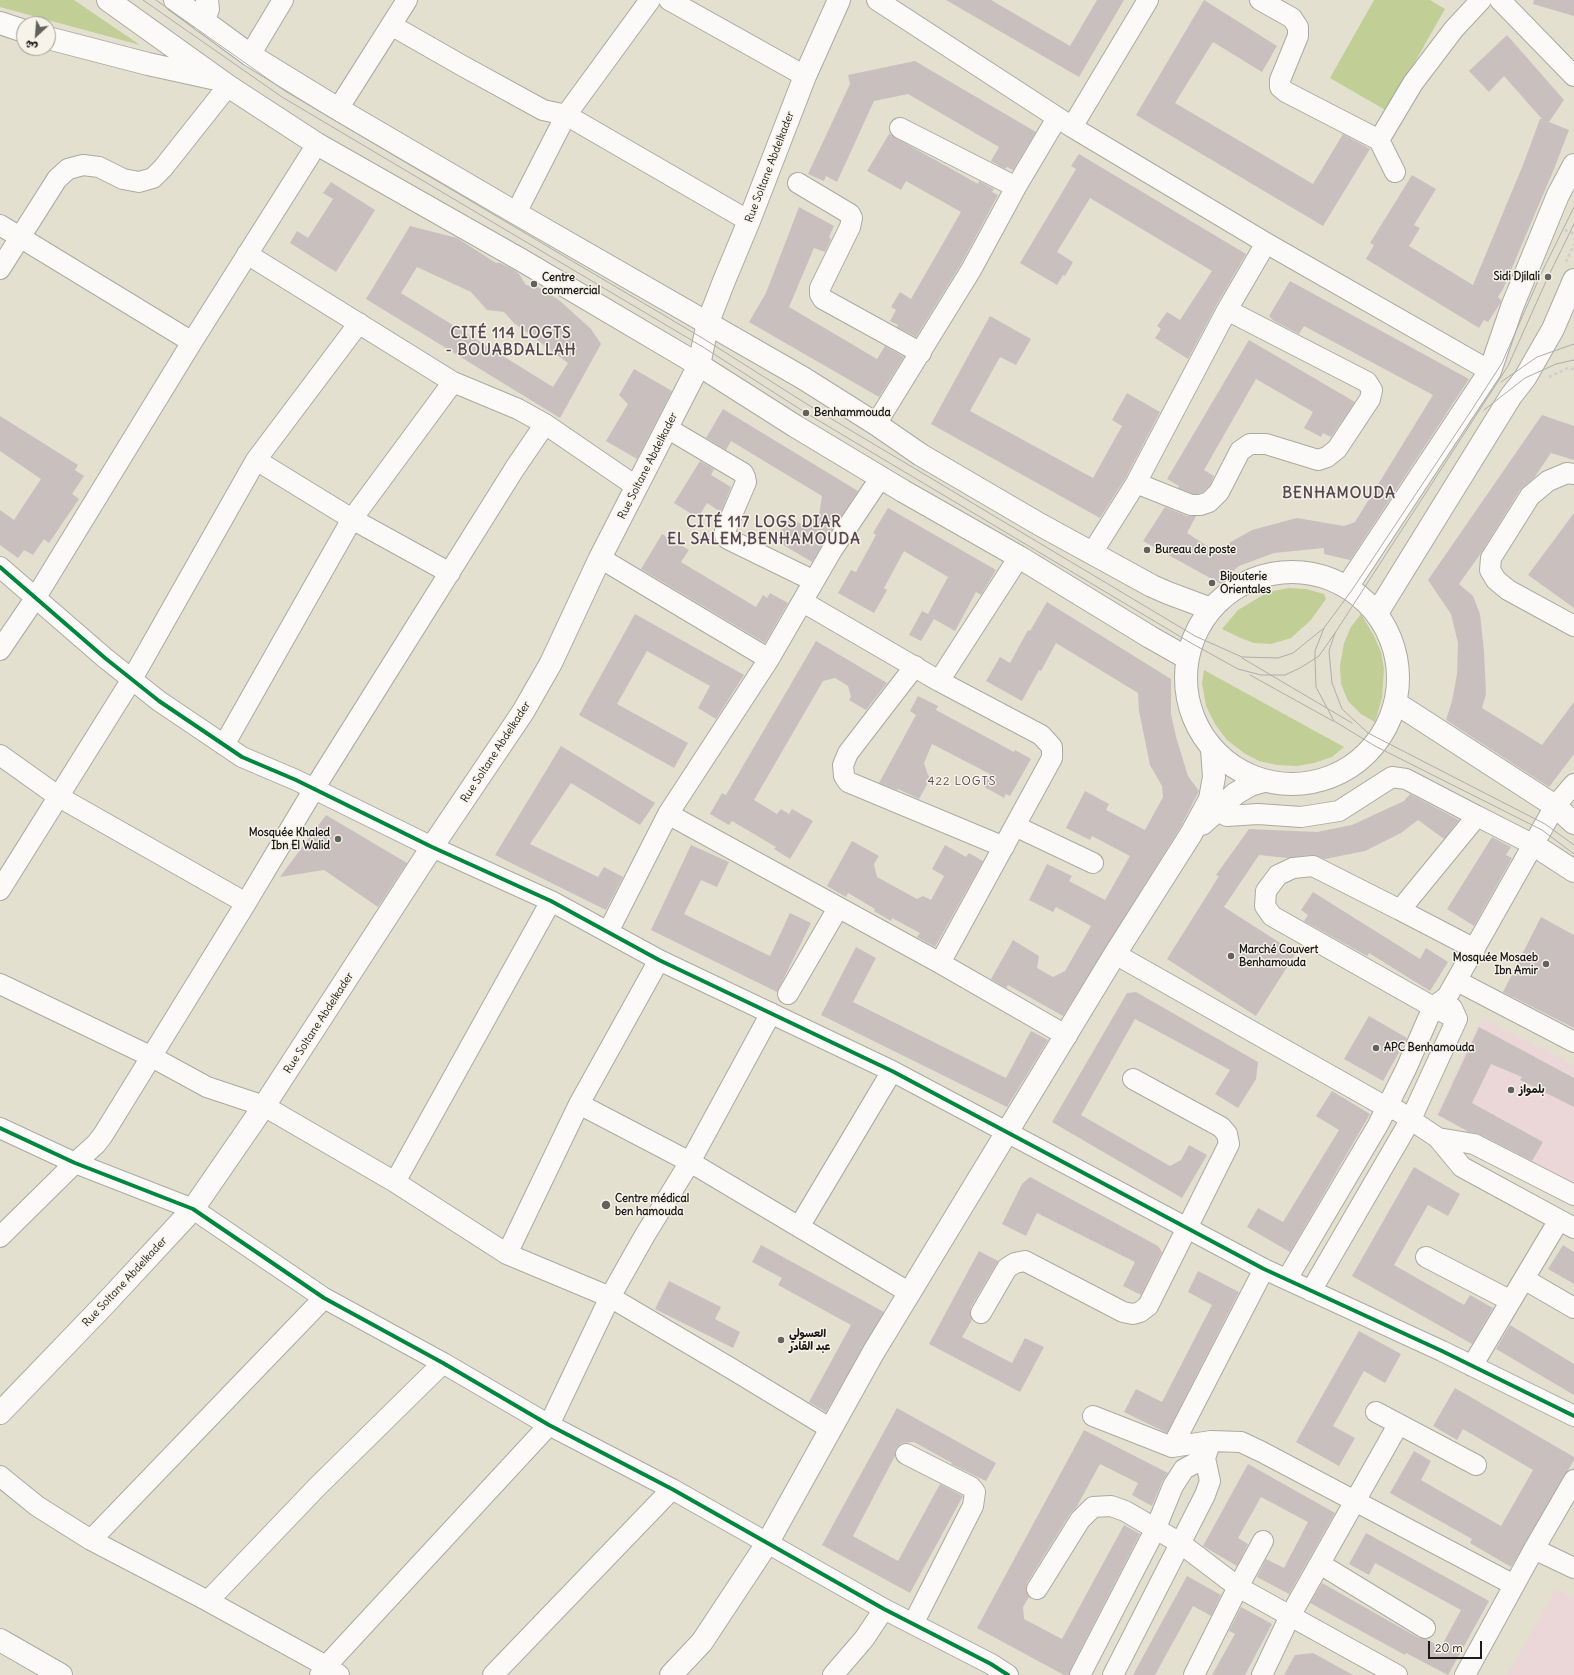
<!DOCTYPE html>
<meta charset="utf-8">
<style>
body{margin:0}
#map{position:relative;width:1574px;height:1675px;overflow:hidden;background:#e3e0d0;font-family:Delius,"Playpen Sans Arabic",sans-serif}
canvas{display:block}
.north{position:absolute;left:16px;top:16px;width:40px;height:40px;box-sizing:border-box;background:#f7f3e8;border:1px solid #9f9d96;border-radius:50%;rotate:206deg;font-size:11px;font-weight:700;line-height:16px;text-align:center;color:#1c1c1c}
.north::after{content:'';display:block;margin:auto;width:14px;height:18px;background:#62615b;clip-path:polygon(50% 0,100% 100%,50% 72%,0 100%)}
.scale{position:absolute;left:1428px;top:1641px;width:54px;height:18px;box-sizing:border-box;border:2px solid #1c1c1c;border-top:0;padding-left:5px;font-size:12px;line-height:14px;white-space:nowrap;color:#1c1c1c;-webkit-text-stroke:3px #f7f3e8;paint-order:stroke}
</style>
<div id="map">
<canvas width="1574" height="1675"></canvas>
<div class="north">ش</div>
<div class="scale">20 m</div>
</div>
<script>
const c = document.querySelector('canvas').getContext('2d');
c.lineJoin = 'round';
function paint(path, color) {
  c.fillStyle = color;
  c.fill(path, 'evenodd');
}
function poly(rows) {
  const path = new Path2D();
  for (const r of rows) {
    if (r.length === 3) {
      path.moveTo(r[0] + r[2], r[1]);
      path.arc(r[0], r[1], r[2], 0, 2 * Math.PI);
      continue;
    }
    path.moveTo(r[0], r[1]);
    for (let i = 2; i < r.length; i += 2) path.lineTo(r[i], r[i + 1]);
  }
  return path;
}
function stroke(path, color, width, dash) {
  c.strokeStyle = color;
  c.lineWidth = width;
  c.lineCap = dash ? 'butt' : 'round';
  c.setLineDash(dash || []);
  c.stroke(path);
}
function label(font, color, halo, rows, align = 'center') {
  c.font = font + ' Delius,"Playpen Sans Arabic",sans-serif';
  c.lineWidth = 3;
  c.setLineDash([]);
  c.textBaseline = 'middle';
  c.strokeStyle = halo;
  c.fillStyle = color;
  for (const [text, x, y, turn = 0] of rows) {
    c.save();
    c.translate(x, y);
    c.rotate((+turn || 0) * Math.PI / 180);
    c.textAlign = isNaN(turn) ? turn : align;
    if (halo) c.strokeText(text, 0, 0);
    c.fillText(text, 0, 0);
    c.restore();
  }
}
paint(poly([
 [1484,1019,1574,1065,1574,1189,1436,1115,1477,1027],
 [1556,1589,1574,1598,1574,1675,1507,1675]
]), '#ecd7d8');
paint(poly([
 [0,0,74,0,140,45,0,7],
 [1374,0,1430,0,1445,9,1387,111,1330,78],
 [1289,588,1306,589,1324,594,1326,599,1310,621,1291,638,1271,644,1254,643,1243,639,1222,629,1238,610,1268,592],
 [1361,614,1374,636,1381,652,1384,669,1382,698,1375,722,1361,714,1348,701,1341,684,1340,666,1344,643,1351,627],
 [1204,670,1344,747,1332,757,1314,763,1297,766,1277,765,1259,761,1244,753,1227,740,1215,724,1206,706,1202,683]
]), '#c1ce96');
paint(poly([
 [946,0,991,0,1070,46,1097,0,1124,0,1079,77],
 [1204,0,1277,46,1262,72,1213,42,1175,103,1313,184,1343,134,1370,149,1323,226,1136,115],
 [1534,0,1574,0,1574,16,1533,4],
 [1507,35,1564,100,1549,122,1569,130,1554,169,1503,289,1498,297,1501,300,1501,302,1488,322,1484,320,1479,328,1366,259,1374,245,1370,243,1412,175,1436,189,1414,225,1420,228,1409,246,1473,285,1523,165,1540,119,1542,119,1504,76,1489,92,1469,71],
 [915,61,1036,132,1013,170,1007,167,1005,169,991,161,999,147,908,94,874,101,837,182,826,176,824,181,808,174,850,84,848,75],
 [889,134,978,184,979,181,994,189,992,192,998,195,961,264,916,337,897,327,898,325,890,321,896,310,891,307,900,292,911,299,961,212,906,181,901,190,867,171],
 [1079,154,1246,254,1217,304,1188,359,1155,338,1161,329,1157,326,1167,312,1180,320,1212,271,1090,198,1057,252,1073,262,1065,276,1063,275,1057,285,1020,263,1076,169,1071,166],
 [331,182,375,210,336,272,290,243,297,231,308,238,333,199,323,193],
 [799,207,834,226,829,237,831,239,825,252,814,248,789,307,877,359,885,346,904,357,879,397,749,322,766,293],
 [410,226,457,238,496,263,500,263,514,270,519,274,526,285,538,287,559,300,591,329,601,344,560,418,366,299],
 [417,267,471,292,487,310,504,312,514,323,568,363,553,387,401,293],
 [1290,281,1469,379,1350,560,1324,554,1324,548,1274,553,1239,566,1227,576,1230,589,1143,541,1165,507,1187,516,1196,516,1187,533,1215,551,1252,530,1297,518,1344,526,1355,522,1433,395,1304,326,1299,334,1274,321,1269,316],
 [990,316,1031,339,1016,365,1000,357,970,411,1093,478,1122,426,1112,420,1127,393,1160,412,1126,477,1100,518,931,424],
 [1249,340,1355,402,1331,437,1323,433,1321,437,1304,428,1313,412,1256,379,1204,470,1214,476,1210,485,1203,492,1198,494,1193,494,1178,488,1179,486,1167,479],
 [634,369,672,391,637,459,606,441,628,404,619,395],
 [723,409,858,491,812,562,775,540,789,517,804,526,819,515,822,496,731,441,726,450,706,438],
 [1542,415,1574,426,1574,460,1551,453,1534,478,1520,490,1481,553,1459,584,1473,596,1480,614,1484,651,1486,694,1482,708,1542,745,1574,702,1574,754,1549,787,1446,720,1452,701,1457,674,1458,643,1451,614,1428,580],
 [0,416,78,465,75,470,84,476,72,494,79,499,49,543,44,539,33,555,24,550,18,558,0,545,0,510,14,520,41,479,0,451],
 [700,461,714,469,711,475,731,487,721,512,707,503,698,518,674,503],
 [888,508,996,570,981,595,976,592,955,631,934,619,921,641,909,635,922,611,928,614,948,577,904,551,884,588,887,590,874,613,838,593,851,570,856,572,876,535,873,533],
 [1574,513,1574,608,1528,575],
 [662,534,689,550,681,562,756,607,763,595,767,598,770,593,788,603,765,643,641,569],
 [1047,602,1171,679,1171,714,1176,737,1188,776,1199,791,1180,828,1063,1016,1008,985,1006,988,991,979,1013,940,1039,956,1037,968,1053,977,1065,971,1091,926,1056,907,1053,912,1029,900,1047,864,1072,876,1069,881,1105,900,1130,856,1092,836,1090,840,1066,828,1085,791,1109,804,1106,810,1145,830,1163,797,1162,786,1150,765,1139,711,1138,693,1056,643,1041,671,1039,670,1022,701,986,681,1000,657,1010,663,1028,630,1030,631],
 [635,614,744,675,716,719,698,708,710,686,647,651,617,704,688,743,674,768,579,715],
 [816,641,887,683,866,710,849,700,851,697,848,686,835,678,823,681,754,800,777,814,781,809,789,814,792,809,813,821,790,859,774,849,776,847,732,821,729,825,710,814,722,793,726,795],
 [918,696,938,706,936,710,1014,752,1015,750,1031,759,1010,796,1006,794,1004,798,983,786,990,774,932,744,924,763,928,775,931,777,919,799,898,789,897,790,879,783,916,715,910,711],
 [561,746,655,803,640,825,571,783,530,844,598,877,604,867,623,877,606,910,495,855],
 [1410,794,1459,820,1444,839,1418,820,1401,833,1365,851,1325,859,1312,855,1287,858,1259,855,1224,907,1296,953,1256,1016,1167,959,1219,876,1216,875,1249,829,1317,832,1352,825,1404,801],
 [326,815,407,863,378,907,324,870,280,877],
 [1492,837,1511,847,1506,855,1512,858,1474,926,1447,909],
 [852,841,879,856,874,864,877,877,917,899,923,896,931,900,944,876,932,869,945,845,966,857,969,853,983,861,935,947,917,937,920,933,892,918,891,921,874,911,875,909,848,893,846,897,827,886],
 [691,845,729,862,717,887,701,880,684,914,770,956,790,913,811,923,777,992,651,930],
 [1313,892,1420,959,1426,948,1448,962,1430,991,1369,953,1367,956,1304,921,1308,915,1301,910],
 [1541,917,1574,935,1574,1028,1503,992],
 [856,947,876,958,853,1002,1006,1078,1031,1031,1048,1040,1007,1107,821,1015],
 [1136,992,1258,1062,1256,1079,1238,1108,1215,1094,1230,1070,1135,1019,1081,1115,1170,1166,1181,1160,1189,1145,1207,1155,1182,1198,1052,1122,1127,993],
 [1369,1016,1407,1038,1383,1081,1344,1059],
 [1479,1027,1574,1078,1574,1107,1520,1080,1522,1077,1491,1064,1472,1103,1543,1142,1532,1161,1479,1134,1469,1132,1438,1115],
 [1332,1091,1370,1114,1290,1252,1247,1227,1258,1208,1283,1222,1339,1130,1316,1116],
 [1414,1167,1460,1194,1448,1216,1428,1205,1394,1265,1464,1305,1470,1295,1493,1308,1472,1344,1352,1276],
 [1030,1177,1158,1246,1162,1252,1141,1295,1123,1286,1135,1262,1037,1213,1026,1236,1002,1224,1022,1184],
 [761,1245,884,1312,826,1412,809,1402,851,1325,778,1285,782,1278,752,1262],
 [1563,1245,1574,1252,1574,1284,1548,1269],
 [979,1251,998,1261,971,1307,970,1313,972,1320,962,1337,1012,1363,1025,1338,1044,1347,1020,1392,929,1344],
 [1198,1271,1239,1292,1167,1433,1124,1412,1136,1389,1162,1402,1212,1305,1188,1292],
 [669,1281,721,1307,715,1319,740,1332,733,1348,655,1309],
 [1510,1325,1574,1364,1574,1395,1496,1349],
 [1359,1331,1401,1354,1385,1383,1364,1371,1333,1426,1355,1438,1339,1466,1296,1442],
 [1455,1388,1574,1457,1574,1460,1511,1567,1470,1543,1472,1539,1390,1493,1414,1451,1431,1461,1421,1480,1501,1526,1533,1470,1463,1429,1457,1440,1433,1426],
 [897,1408,996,1463,986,1481,951,1464,952,1463,914,1442,901,1443,896,1448,895,1456,853,1536,898,1561,940,1484,963,1496,910,1593,822,1545],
 [1084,1430,1168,1473,1162,1482,1152,1506,1132,1495,1138,1483,1100,1464,1076,1508,1070,1514,1027,1583,1026,1589,1029,1597,1023,1607,1024,1619,1062,1639,1124,1525,1140,1534,1070,1670,1069,1675,1064,1675,977,1628],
 [1248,1464,1335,1513,1289,1594,1257,1577,1266,1559,1284,1568,1308,1522,1261,1497,1238,1538,1248,1544,1237,1566,1203,1546],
 [1366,1533,1489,1601,1448,1675,1406,1653,1405,1655,1310,1603,1322,1583,1419,1638,1426,1639,1441,1647,1461,1610,1375,1563,1369,1575,1349,1564],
 [1187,1576,1221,1595,1211,1616,1193,1606,1155,1675,1133,1675],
 [1241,1607,1272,1624,1245,1675,1212,1675,1235,1634,1229,1631],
 [1313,1653,1353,1675,1284,1675,1295,1655]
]), '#c9bfbf');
const minor = poly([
 [669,0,805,76],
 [877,0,1072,127,1266,243,1490,371],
 [1260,0,1292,18,1298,27,1298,36,1280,80,1280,87,1286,92,1379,140],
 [1500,0,1574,76],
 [391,25,461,65,543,110,566,115,749,221],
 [250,55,283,0],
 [338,109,407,0],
 [1072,127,1148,0],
 [900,128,1016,187],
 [1395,172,1379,140,1413,83,1454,29,1481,0],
 [798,183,850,214,852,218,850,227,820,288,820,294,823,299,921,353],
 [516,213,566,115,650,0],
 [0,225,192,342],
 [247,254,453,382,518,409,545,424,637,487],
 [0,269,57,179,68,169,83,165,99,167,123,179,139,182,153,178,163,168,228,86],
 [876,424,971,270,1016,187,1057,118],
 [667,428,743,473,745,477,746,482,725,531,725,536,728,539,814,581],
 [256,460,352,519,450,573],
 [1574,474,1567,473,1548,481,1530,496,1491,558,1490,570,1496,580,1508,590,1574,626],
 [1136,483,1191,505,1200,505,1209,502,1219,492,1240,451,1250,444,1266,444,1318,460,1327,457,1337,449,1370,399,1372,390,1367,382,1227,310],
 [1092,553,1136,483,1227,310,1266,243],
 [600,558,769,659],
 [0,567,105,658,159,701,242,757,296,780,432,847,551,901,659,960,892,1071,1264,1269,1442,1351,1574,1416],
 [803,602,939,681,1041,735,1052,747,1052,758,940,963],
 [0,650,36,597,192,342,317,144],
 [915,666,848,753,843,765,844,776,848,782,1004,847],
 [939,681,1019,557],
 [224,745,352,519,453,382],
 [0,755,59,797,246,903],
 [1217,811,1227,816,1258,814,1301,817,1339,811,1392,777,1406,779,1477,816],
 [668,814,940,963,1067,1036],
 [1015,826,1093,863],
 [0,890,132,679,256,460,359,323],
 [1400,910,1475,949],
 [608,932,668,814,769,659,832,550,881,477],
 [1115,954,1386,1107,1398,1111,1438,1138,1462,1167,1574,1228],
 [1457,981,1574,1042],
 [0,984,152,1057,207,1087,264,1106,395,1182,507,1254,610,1297,732,1369,831,1429],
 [788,994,838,908],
 [1457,1019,1433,1007,1272,916,1265,906,1266,891,1278,875,1293,868,1313,866,1400,910,1477,816,1534,845],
 [579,1104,690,1162,910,1293],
 [0,1128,75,1163,193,1209,324,1298,443,1363,549,1425,672,1489,884,1609,991,1664,1008,1675],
 [1438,1138,1474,1144,1574,1195],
 [395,1182,551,901],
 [799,1227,892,1071],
 [0,1237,75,1163,96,1144,103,1135,246,903,314,789,515,468,545,424],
 [507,1254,579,1104,659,960],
 [1426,1257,1511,1301],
 [1287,1279,1378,1125,1406,1069,1433,1007,1447,997,1555,806,1574,784],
 [1524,1279,1574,1308],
 [1311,1291,1411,1119,1457,1019,1452,1008],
 [981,1313,1007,1268,1015,1263,1025,1261,1123,1312,1133,1314,1140,1312,1148,1306,1229,1144,1227,1134,1221,1127,1133,1079],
 [1472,1366,1559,1220],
 [1376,1412,1476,1465],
 [1093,1416,1172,1447,1211,1441],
 [1172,1447,1264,1269],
 [906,1454,971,1487,975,1492,973,1506,913,1624],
 [0,1476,37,1506,91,1540,208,1601,326,1666,339,1675],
 [91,1540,324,1298],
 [1534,1549,1574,1568],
 [1320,1564,1425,1628],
 [1037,1589,1080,1520,1093,1507,1111,1506,1125,1511,1180,1543,1238,1587,1397,1675],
 [208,1601,317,1487,443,1363],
 [320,1675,326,1666,549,1425,610,1297,645,1235,690,1162,771,1013],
 [493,1675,672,1489],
 [833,1675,864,1639,884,1609],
 [1080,1675,1155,1530,1173,1486,1184,1469,1205,1458],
 [1113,1675,1205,1495,1210,1481,1205,1458,1211,1441,1241,1442,1262,1452,1514,1585],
 [1194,1675,1238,1587,1263,1541],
 [1262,1675,1290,1616,1398,1425],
 [1465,1675,1534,1549,1574,1480]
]);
const tertiary = poly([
 [1202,824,1235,794,1250,785,1264,781],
 [671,1675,702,1642,768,1542,873,1353,1115,954,1191,834,1210,799,1214,777,1212,749]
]);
const secondary = poly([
 [108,0,228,86,317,144,523,261,699,365,795,426,903,491,1019,557,1150,637,1187,658],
 [175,0,250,55,338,109,516,213,803,378,876,424,921,455,1039,524,1152,586,1168,593,1211,609],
 [203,21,208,9,207,0],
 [0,23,24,31],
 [48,38,148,64,212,78],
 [1292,678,106],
 [1347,587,1490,371,1512,307,1558,195,1574,165],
 [1377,613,1511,396,1525,378,1553,329,1574,280],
 [1396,703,1555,806,1574,823],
 [1534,845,1574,871],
 [0,1413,103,1306,193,1209,264,1106,432,847,523,712,551,663,600,558,699,365,708,322,724,281,749,221,805,76,839,0],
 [0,1640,61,1675]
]);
stroke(minor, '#abaaa0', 22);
stroke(tertiary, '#abaaa0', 24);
stroke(secondary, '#abaaa0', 24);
stroke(poly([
 [1565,230,1574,234],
 [1566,262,1574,244],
 [1548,277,1554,276],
 [1549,377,1568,368,1574,369]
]), '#cfceca', 2.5, [3, 3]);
stroke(minor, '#fbfaf8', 20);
stroke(tertiary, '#fbfaf8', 22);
stroke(secondary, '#fbfaf8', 22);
stroke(poly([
 [143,0,282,97,703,347,806,413,1191,643,1238,669,1261,675,1285,675,1300,668,1319,656,1335,633],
 [156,0,285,91,704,339,810,406,1195,636,1242,657,1278,658,1293,653,1324,628],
 [1574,207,1541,274,1502,363,1471,411,1352,590,1324,628,1315,651,1315,659,1316,687,1334,721,1375,746,1542,830,1574,854],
 [1574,224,1548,277,1508,366,1335,633,1329,651,1332,683,1342,709,1368,733,1545,824,1574,845],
 [1501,382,1537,357,1574,344],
 [1484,410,1525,378,1556,364,1574,360],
 [1242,658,1352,723],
 [1250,675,1333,721]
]), '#adadab', 1);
stroke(poly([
 [0,567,105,658,159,701,242,757,296,780,432,847,551,901,659,960,892,1071,1264,1269,1442,1351,1574,1416],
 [0,1128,75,1163,193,1209,324,1298,443,1363,549,1425,672,1489,884,1609,991,1664,1008,1675]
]), '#00873e', 4);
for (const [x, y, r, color] of [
 [1548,277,4,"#62615b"],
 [534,284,4,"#62615b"],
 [806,413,4,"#62615b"],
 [1147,550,4,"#62615b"],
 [1212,583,4,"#62615b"],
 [338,839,4,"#62615b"],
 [1231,956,4,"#62615b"],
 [1546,964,4,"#62615b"],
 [1376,1048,4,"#62615b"],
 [1511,1090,4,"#62615b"],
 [606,1205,5,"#62615b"],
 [781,1340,4,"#62615b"]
]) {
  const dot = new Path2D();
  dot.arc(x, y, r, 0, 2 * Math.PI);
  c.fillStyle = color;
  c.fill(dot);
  stroke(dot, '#f7f3e8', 1.5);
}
label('11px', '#1c1c1c', '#f7f3e8', [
 ["Rue Soltane Abdelkader",770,167,-69],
 ["Rue Soltane Abdelkader",648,466,-63],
 ["Rue Soltane Abdelkader",496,752,-57],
 ["Rue Soltane Abdelkader",319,1023,-57],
 ["Rue Soltane Abdelkader",125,1282,-47]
]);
label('bold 11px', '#1c1c1c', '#f7f3e8', [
 ["Sidi Djilali",1540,277,"right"],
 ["Centre",542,278],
 ["commercial",542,291],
 ["Benhammouda",814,413],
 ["Bureau de poste",1155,550],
 ["Bijouterie",1220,577],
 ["Orientales",1220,590],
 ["Mosquée Khaled",330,833,"right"],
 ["Ibn El Walid",330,846,"right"],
 ["Marché Couvert",1239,950],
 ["Benhamouda",1239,963],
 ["Mosquée Mosaeb",1538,958,"right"],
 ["Ibn Amir",1538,971,"right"],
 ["APC Benhamouda",1384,1048],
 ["بلمواز",1519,1090],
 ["Centre médical",615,1199],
 ["ben hamouda",615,1212],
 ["العسولي",789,1334],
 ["عبد القادر",789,1347]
], 'left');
c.letterSpacing = '1px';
label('12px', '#564753', '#f7f3e8', [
 ["422 LOGTS",962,782]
]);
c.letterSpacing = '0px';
c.letterSpacing = '1px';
label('bold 15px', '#564753', '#f7f3e8', [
 ["CITÉ 114 LOGTS",511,334],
 ["- BOUABDALLAH",511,351],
 ["BENHAMOUDA",1339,494],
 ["CITÉ 117 LOGS DIAR",764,523],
 ["EL SALEM,BENHAMOUDA",764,540]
]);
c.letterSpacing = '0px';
</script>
